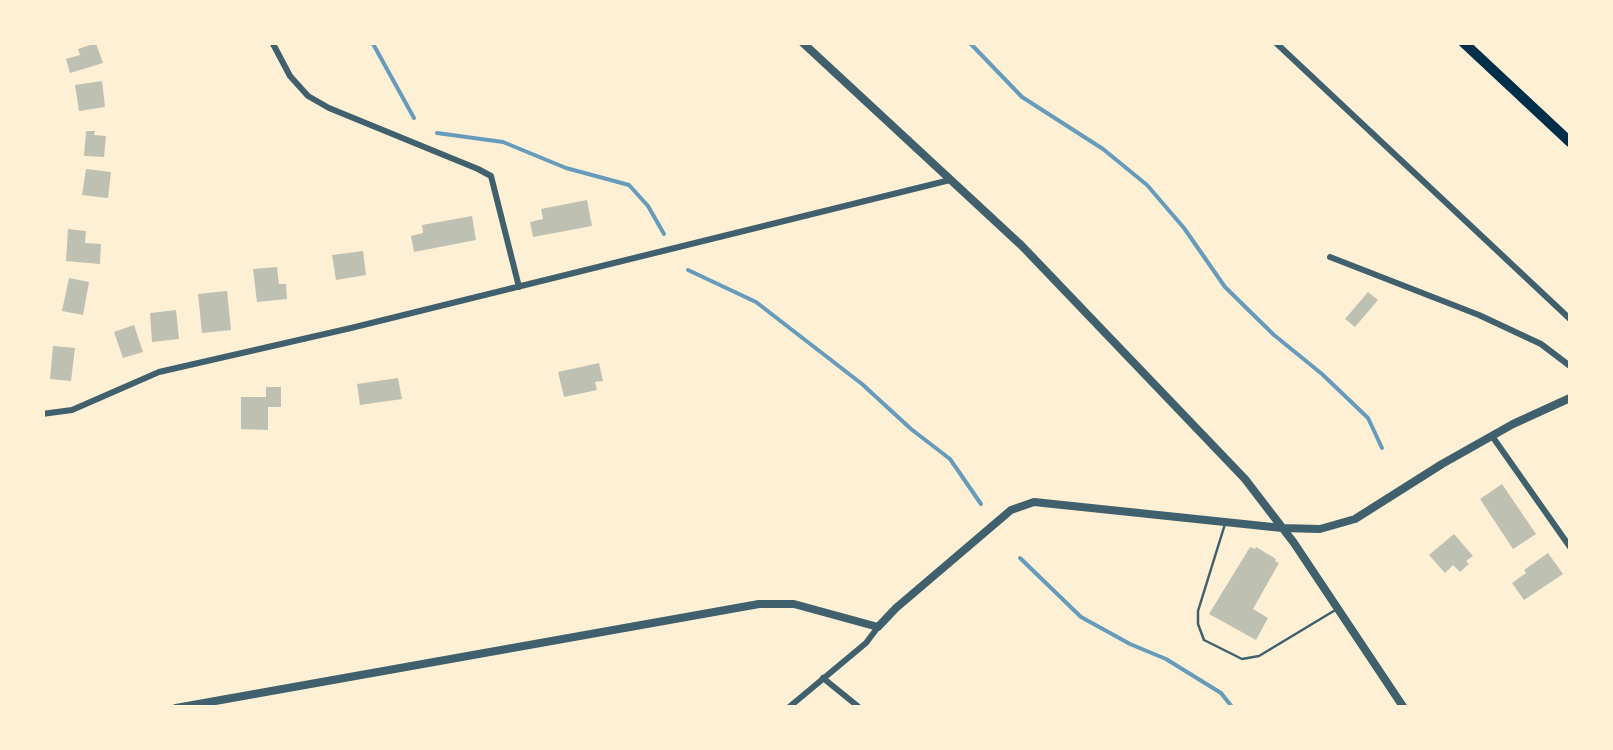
<!DOCTYPE html>
<style>
body{margin:0}
#map{position:relative;width:1613px;height:750px;overflow:hidden;background:#fdf0d5;font-family:"Source Sans 3",sans-serif}
canvas{display:block}
.frame{position:absolute;inset:0;border:45px solid #fdf0d5;pointer-events:none}
</style>
<div id="map">
<canvas width="1613" height="750"></canvas>
<div class="frame"></div>
</div>
<script>
const c = document.querySelector('canvas').getContext('2d');
c.lineJoin = 'round';
function poly(rows) {
  const path = new Path2D();
  for (const r of rows) {
    path.moveTo(r[0], r[1]);
    for (let i = 2; i < r.length; i += 2) path.lineTo(r[i], r[i + 1]);
  }
  return path;
}
function stroke(path, color, width, dash) {
  c.strokeStyle = color;
  c.lineWidth = width;
  c.lineCap = dash ? 'butt' : 'round';
  c.setLineDash(dash || []);
  c.stroke(path);
}
function paint(path, color) {
  c.fillStyle = color;
  c.fill(path, 'evenodd');
}
stroke(poly([
 [372,42,414,118],
 [969,42,1022,97,1103,149,1147,185,1184,228,1225,287,1274,335,1322,374,1368,418,1382,448],
 [437,133,503,142,566,168,629,185,648,206,664,234],
 [688,270,756,302,862,384,911,429,950,459,981,504],
 [1020,558,1081,617,1130,644,1166,659,1221,693,1233,708]
]), '#669bbc', 4);
paint(poly([
 [96,43,103,63,70,73,66,59,80,55,78,49],
 [102,81,105,107,79,111,75,85],
 [86,131,95,131,94,135,106,136,104,157,84,156],
 [86,169,111,172,108,198,82,195],
 [587,200,592,226,533,237,530,222,543,219,541,209],
 [472,216,476,240,414,252,411,236,423,233,422,225],
 [68,229,86,231,85,243,101,244,100,264,66,261],
 [363,251,366,275,336,280,332,255],
 [277,267,279,284,286,284,287,299,257,302,253,269],
 [69,278,89,282,83,315,62,311],
 [227,291,231,330,202,333,198,294],
 [1368,292,1378,300,1355,327,1345,319],
 [176,310,179,339,152,342,150,313],
 [134,325,143,352,123,358,114,332],
 [53,346,75,348,71,381,50,379],
 [599,363,603,381,595,382,597,390,564,397,558,372],
 [398,378,402,399,360,405,357,384],
 [266,387,281,387,281,407,268,407,268,430,241,429,241,397,266,397],
 [1502,484,1536,534,1513,549,1480,499],
 [1454,534,1473,556,1466,561,1469,564,1460,572,1453,565,1445,573,1429,555],
 [1250,547,1255,549,1256,547,1276,559,1275,561,1279,563,1253,609,1268,618,1256,640,1209,614],
 [1548,553,1563,574,1524,600,1512,583,1526,573,1524,570]
]), '#bec0b2');
stroke(poly([
 [1225,524,1198,611,1198,624,1204,640,1242,659,1259,656,1337,609]
]), '#3f606c', 2.5);
stroke(poly([
 [272,42,290,76,308,96,329,108,478,169,491,176,519,287],
 [1275,42,1570,319],
 [1330,257,1479,315,1541,344,1570,366],
 [42,414,72,410,159,372,351,328,950,180],
 [1492,436,1570,547],
 [823,678,860,708],
 [788,708,866,643,878,627]
]), '#3f606c', 6);
stroke(poly([
 [802,42,1022,246,1245,479,1294,543,1404,708],
 [176,708,759,604,794,604,878,627,896,608,1011,510,1034,502,1282,528,1320,529,1355,519,1442,464,1513,424,1570,398]
]), '#3f606c', 8);
stroke(poly([
 [1463,42,1570,142]
]), '#003049', 10);
</script>
